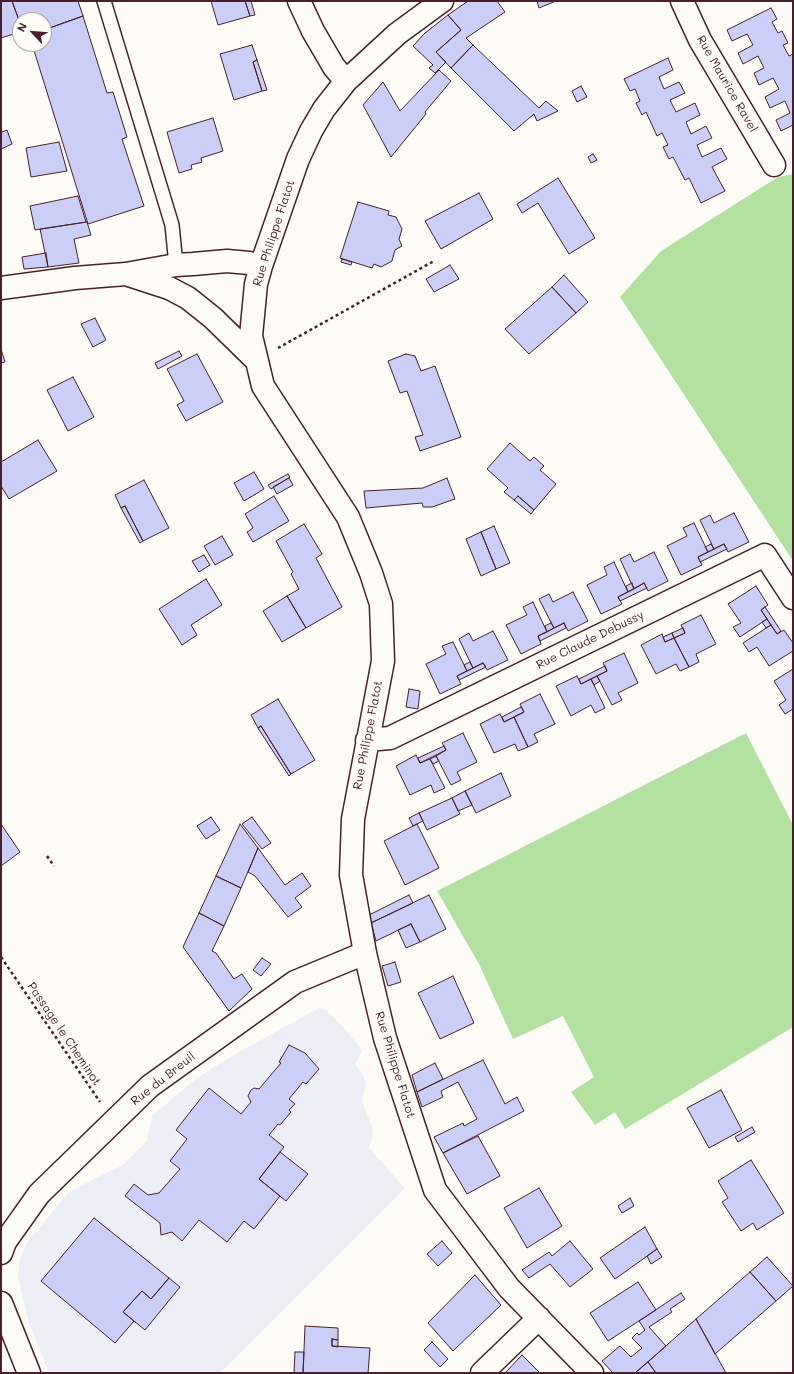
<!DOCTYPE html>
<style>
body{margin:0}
#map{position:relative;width:794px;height:1374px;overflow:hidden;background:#fdfcf7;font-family:Mali,sans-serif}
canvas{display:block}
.frame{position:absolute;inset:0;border:2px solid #4a1f2b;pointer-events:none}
.north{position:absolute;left:12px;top:12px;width:40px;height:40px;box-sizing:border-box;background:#fdfcf7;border:1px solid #b5a4a5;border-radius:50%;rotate:296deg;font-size:11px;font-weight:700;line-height:16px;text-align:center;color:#4a1f2b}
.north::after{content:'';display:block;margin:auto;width:14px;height:18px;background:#4a1f2b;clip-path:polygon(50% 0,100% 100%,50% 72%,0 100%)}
</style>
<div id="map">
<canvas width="794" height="1374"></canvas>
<div class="frame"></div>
<div class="north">N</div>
</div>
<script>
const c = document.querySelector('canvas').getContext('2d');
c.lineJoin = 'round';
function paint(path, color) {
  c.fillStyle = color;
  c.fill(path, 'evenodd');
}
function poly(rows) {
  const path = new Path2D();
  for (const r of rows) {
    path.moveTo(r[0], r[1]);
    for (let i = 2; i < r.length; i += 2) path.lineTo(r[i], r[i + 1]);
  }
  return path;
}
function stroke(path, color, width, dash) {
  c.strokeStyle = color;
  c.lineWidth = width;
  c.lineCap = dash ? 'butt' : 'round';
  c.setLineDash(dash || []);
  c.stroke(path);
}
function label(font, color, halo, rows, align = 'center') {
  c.font = font + ' Mali,sans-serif';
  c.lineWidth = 3;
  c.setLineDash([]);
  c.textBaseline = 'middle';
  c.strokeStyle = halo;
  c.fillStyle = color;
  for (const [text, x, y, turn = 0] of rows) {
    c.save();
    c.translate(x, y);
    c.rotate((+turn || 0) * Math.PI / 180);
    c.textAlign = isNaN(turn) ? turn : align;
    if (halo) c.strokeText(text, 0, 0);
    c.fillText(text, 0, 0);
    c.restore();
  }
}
paint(poly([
 [319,1008,326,1010,333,1016,358,1044,362,1051,355,1064,364,1076,366,1086,362,1099,363,1104,372,1127,373,1135,369,1148,405,1188,220,1373,49,1373,28,1320,18,1276,20,1259,27,1243,69,1192,124,1164,147,1141,152,1116,197,1078,232,1056]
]), '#eeeef7');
paint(poly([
 [793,174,792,377,793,561,620,297,661,251,778,177],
 [746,733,793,825,793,1027,625,1129,615,1112,595,1125,571,1092,594,1077,563,1016,513,1039,479,964,437,891]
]), '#b3e1a0');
const building = poly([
 [1,1,12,1,20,23,20,32,1,38,1,1],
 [12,1,78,1,83,16,44,30,44,20,20,20,20,23,12,1],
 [211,1,245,1,250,16,218,25,211,1],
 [245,1,251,1,255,15,250,16,245,1],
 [468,1,497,1,505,12,466,38,473,45,451,68,436,52,461,30,448,15,468,1],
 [537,1,556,1,539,8,537,1],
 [771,8,777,19,772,22,778,33,782,31,788,43,783,45,789,56,793,54,793,125,781,131,776,120,790,113,785,101,770,108,765,97,779,89,773,78,759,85,754,73,764,68,758,56,743,64,738,53,753,45,747,34,732,41,727,30,771,8],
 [448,15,461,30,436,52,446,62,435,73,429,68,433,65,413,46,425,33,448,15],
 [83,16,107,93,113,92,127,137,122,139,144,206,88,224,32,44,28,46,28,44,44,44,44,30,83,16],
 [252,45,257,60,253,62,262,91,234,100,220,54,252,45],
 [473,45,539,108,546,101,558,111,537,121,534,114,514,131,451,68,473,45],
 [668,58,673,70,659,77,664,89,679,82,685,93,670,100,676,112,695,103,700,115,686,122,691,134,706,126,712,138,697,145,702,157,721,148,727,159,712,167,725,191,701,203,689,178,685,180,673,157,669,159,663,147,668,145,662,133,657,136,646,112,642,115,636,103,640,101,635,89,630,91,624,79,668,58],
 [257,60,267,90,262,91,253,62,257,60],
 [439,70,451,81,425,112,426,114,391,157,363,105,383,82,400,111,439,70],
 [581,86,587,97,577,102,572,91,581,86],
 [213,118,223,151,201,158,202,162,191,165,192,169,179,173,167,132,213,118],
 [1,128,2,132,7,130,12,144,1,149,1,128],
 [59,142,67,171,31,177,26,148,59,142],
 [593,154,597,160,591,163,588,157,593,154],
 [558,178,595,238,569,254,538,203,522,213,517,204,558,178],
 [479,193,493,219,441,249,425,221,479,193],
 [78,196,86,222,35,230,30,206,78,196],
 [358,202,389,211,388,215,396,217,402,229,399,239,402,246,395,250,392,261,381,267,374,264,372,268,340,258,358,202],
 [87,222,91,235,74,239,79,263,48,267,40,229,87,222],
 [46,253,48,267,24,269,22,257,46,253],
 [342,259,352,262,351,265,341,262,342,259],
 [450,265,459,279,434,292,426,279,450,265],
 [564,275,588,302,576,313,552,287,564,275],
 [552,287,576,313,529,354,505,329,552,287],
 [95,318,106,340,93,347,81,324,95,318],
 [1,349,5,362,1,363,1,349],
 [179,351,182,356,158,369,155,363,179,351],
 [197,354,223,402,186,421,177,405,184,401,167,369,197,354],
 [406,354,415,356,421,371,435,366,461,437,420,451,415,437,423,435,407,391,400,393,388,361,406,354],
 [73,377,94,417,68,431,47,390,73,377],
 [38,440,57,471,9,499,1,486,1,462,38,440],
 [510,443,530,461,534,457,544,466,540,470,556,484,534,510,518,496,514,500,504,492,508,488,487,469,510,443],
 [254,472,264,489,244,501,234,483,254,472],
 [288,474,290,477,271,489,268,485,288,474],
 [289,478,293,485,277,494,273,487,289,478],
 [447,478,455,499,432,507,423,507,422,503,366,508,364,491,423,488,447,478],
 [144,480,169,528,143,541,125,506,121,508,115,495,144,480],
 [274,496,289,521,253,542,247,532,253,528,245,514,274,496],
 [518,496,534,510,531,514,514,500,518,496],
 [125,506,143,541,140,543,121,508,125,506],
 [734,513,749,542,728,552,724,544,714,549,700,520,710,515,714,523,734,513],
 [694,523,708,552,698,557,702,565,681,575,667,546,687,536,683,528,694,523],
 [304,524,322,554,316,558,342,607,306,628,287,596,299,589,291,574,293,572,276,541,304,524],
 [494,526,510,563,496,569,481,532,494,526],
 [481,532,496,569,481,576,466,539,481,532],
 [222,536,233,555,215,565,204,546,222,536],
 [711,544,714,549,708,552,705,547,711,544],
 [724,544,727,549,700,562,698,557,724,544],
 [654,552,668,581,648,591,644,583,634,589,620,559,630,554,634,562,654,552],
 [204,555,210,565,199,572,192,561,204,555],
 [614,562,628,592,618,597,622,604,601,614,587,585,607,575,604,567,614,562],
 [206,579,222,605,191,625,197,635,182,645,159,609,206,579],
 [632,583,634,589,628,592,626,586,632,583],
 [644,583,647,588,620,601,618,597,644,583],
 [756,586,768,605,761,610,767,619,740,637,733,627,741,623,728,604,756,586],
 [573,592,588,621,568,631,564,623,554,628,539,599,549,594,553,602,573,592],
 [287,596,306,628,282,642,263,611,287,596],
 [533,602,547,632,538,636,541,644,521,654,506,625,527,615,523,607,533,602],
 [765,607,781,631,777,634,761,610,765,607],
 [701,615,716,644,696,654,699,662,689,667,674,638,685,633,681,625,701,615],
 [767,619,771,625,766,628,762,622,767,619],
 [551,623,554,628,547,632,545,626,551,623],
 [564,623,566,628,540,641,538,636,564,623],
 [771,625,777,634,784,630,793,643,793,651,769,666,757,647,749,652,743,643,771,625],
 [683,628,685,633,674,638,672,633,683,628],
 [493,631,508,660,487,670,483,663,473,668,459,639,469,633,473,641,493,631],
 [672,633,674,638,665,642,663,637,672,633],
 [662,634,665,642,674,638,689,667,680,671,676,664,656,674,641,645,662,634],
 [453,642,467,671,457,676,461,684,440,694,426,664,446,654,442,646,453,642],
 [624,653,638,683,618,693,622,700,612,705,597,676,607,671,603,663,624,653],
 [470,662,473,668,467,671,464,665,470,662],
 [483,663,486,667,459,680,457,676,483,663],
 [605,666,607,671,581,684,579,679,605,666],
 [793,669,793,709,785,714,779,705,786,700,774,681,793,669],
 [577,676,581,684,591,679,605,708,595,713,591,705,571,716,556,686,577,676],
 [597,676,600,681,594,685,591,679,597,676],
 [409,689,420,691,418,709,406,707,409,689],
 [540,694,555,724,534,734,538,742,528,747,514,717,524,712,520,704,540,694],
 [278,699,315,760,291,774,261,726,258,728,251,715,278,699],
 [521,707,524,712,504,722,502,717,521,707],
 [500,714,504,722,514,717,528,747,518,751,515,744,494,753,480,724,500,714],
 [261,726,291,774,289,776,258,728,261,726],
 [463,733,477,762,457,772,461,780,451,785,436,756,446,750,442,743,463,733],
 [444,746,446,750,420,763,418,758,444,746],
 [416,755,420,763,430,759,445,788,434,793,431,785,410,795,396,766,416,755],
 [436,756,439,761,433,764,430,759,436,756],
 [501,773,511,796,476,813,465,791,501,773],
 [465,791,472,805,458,811,452,798,465,791],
 [452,798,460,814,427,830,419,813,452,798],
 [419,813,423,821,413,826,409,818,419,813],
 [211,817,220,830,206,839,197,826,211,817],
 [252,817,271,843,262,849,242,824,252,817],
 [1,824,20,852,1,866,1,824],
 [240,824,258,848,241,888,216,876,240,824],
 [417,824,439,868,405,885,384,841,417,824],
 [258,848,285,885,302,873,311,886,295,898,302,907,288,917,255,876,248,872,258,848],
 [216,876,241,888,224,926,199,913,216,876],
 [409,895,413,903,371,923,369,915,409,895],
 [429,895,446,929,420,942,411,924,376,941,371,923,429,895],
 [199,913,224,926,212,951,216,953,234,979,242,974,252,989,229,1011,183,947,199,913],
 [411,924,420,942,406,948,398,930,411,924],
 [262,958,271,964,261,976,253,970,262,958],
 [395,962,401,982,388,986,382,966,395,962],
 [453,976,474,1023,440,1039,418,993,453,976],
 [289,1045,305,1053,319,1069,306,1084,303,1082,289,1099,295,1104,289,1110,291,1112,280,1125,278,1124,269,1135,284,1147,259,1179,280,1196,254,1229,244,1221,227,1242,199,1220,182,1241,172,1232,161,1235,160,1223,125,1196,134,1184,148,1195,159,1193,180,1169,170,1161,187,1139,176,1130,209,1088,241,1114,251,1102,248,1096,251,1090,254,1088,259,1089,281,1063,279,1062,289,1045],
 [483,1060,505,1104,517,1097,524,1111,443,1153,434,1137,463,1123,464,1126,477,1119,458,1082,441,1091,443,1097,422,1107,417,1092,483,1060],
 [435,1063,443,1079,417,1092,412,1075,435,1063],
 [721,1090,742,1130,709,1148,687,1108,721,1090],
 [752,1127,755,1132,738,1142,735,1137,752,1127],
 [478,1136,500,1176,467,1194,443,1153,478,1136],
 [280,1152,308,1174,286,1201,259,1179,280,1152],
 [751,1160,784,1213,757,1230,753,1223,741,1231,722,1202,728,1198,718,1181,751,1160],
 [539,1188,562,1226,527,1248,504,1208,539,1188],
 [630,1198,634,1206,622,1213,618,1206,630,1198],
 [94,1218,169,1278,151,1299,142,1291,123,1312,134,1321,115,1343,41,1281,94,1218],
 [645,1227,657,1249,615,1279,600,1258,645,1227],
 [442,1241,452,1253,438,1266,427,1254,442,1241],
 [570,1241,593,1269,570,1287,550,1264,529,1278,522,1270,549,1252,552,1256,570,1241],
 [657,1249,662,1257,651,1264,647,1256,657,1249],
 [767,1257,793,1286,776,1301,750,1272,767,1257],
 [750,1272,776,1301,715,1354,696,1319,750,1272],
 [475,1275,501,1305,453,1351,428,1323,475,1275],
 [169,1278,180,1287,145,1330,123,1312,142,1291,151,1299,169,1278],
 [638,1282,656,1310,608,1341,590,1313,638,1282],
 [681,1293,685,1299,670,1309,672,1312,649,1327,666,1346,635,1373,613,1373,602,1361,620,1346,631,1357,642,1348,632,1338,637,1333,639,1335,645,1330,639,1321,681,1293],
 [696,1319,726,1373,656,1373,648,1362,696,1319],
 [305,1326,338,1328,338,1340,332,1339,332,1346,370,1348,368,1373,303,1373,305,1326],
 [332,1339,338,1340,338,1347,332,1346,332,1339],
 [432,1342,448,1359,440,1367,424,1350,432,1342],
 [295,1352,304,1352,303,1373,294,1373,295,1352],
 [522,1355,540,1373,505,1373,522,1355],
 [648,1362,656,1373,635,1373,648,1362]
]);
paint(building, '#cbcff7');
stroke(building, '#4a1f2b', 1);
const service = poly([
 [104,1,172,225,176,265]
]);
const minor = poly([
 [299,1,313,31,334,67,346,81],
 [442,1,397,34,346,81,324,109,311,131,298,159,261,266,256,284,251,336,263,386,348,517,371,573,381,604,383,661,353,819,351,875,365,953,385,1038,435,1190,509,1288,592,1373],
 [682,1,700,40,774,165],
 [129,275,169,288,188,298,213,318,256,360],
 [1,288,75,278,126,274,176,265,193,264,227,261,249,263,261,266],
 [367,740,390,738,765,555,793,598],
 [1,1253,5,1242,39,1194,150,1086,295,982,365,953],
 [1,1303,29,1373],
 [482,1373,539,1318]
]);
stroke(service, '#4a1f2b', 16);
stroke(minor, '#4a1f2b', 25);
stroke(poly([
 [278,348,434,261],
 [47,856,54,866],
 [1,957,100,1102]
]), '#4a1f2b', 2.5, [3, 3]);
stroke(service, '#fdfcf7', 13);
stroke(minor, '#fdfcf7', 22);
label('12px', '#4a1f2b', '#fdfcf7', [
 ["Rue Maurice Ravel",727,84,60],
 ["Rue Philippe Flatot",274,233,-72],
 ["Rue Claude Debussy",590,640,-26],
 ["Rue Philippe Flatot",368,735,-79],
 ["Passage le Cheminot",64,1034,56],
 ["Rue Philippe Flatot",395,1065,73],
 ["Rue du Breuil",163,1079,-38]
]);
</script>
